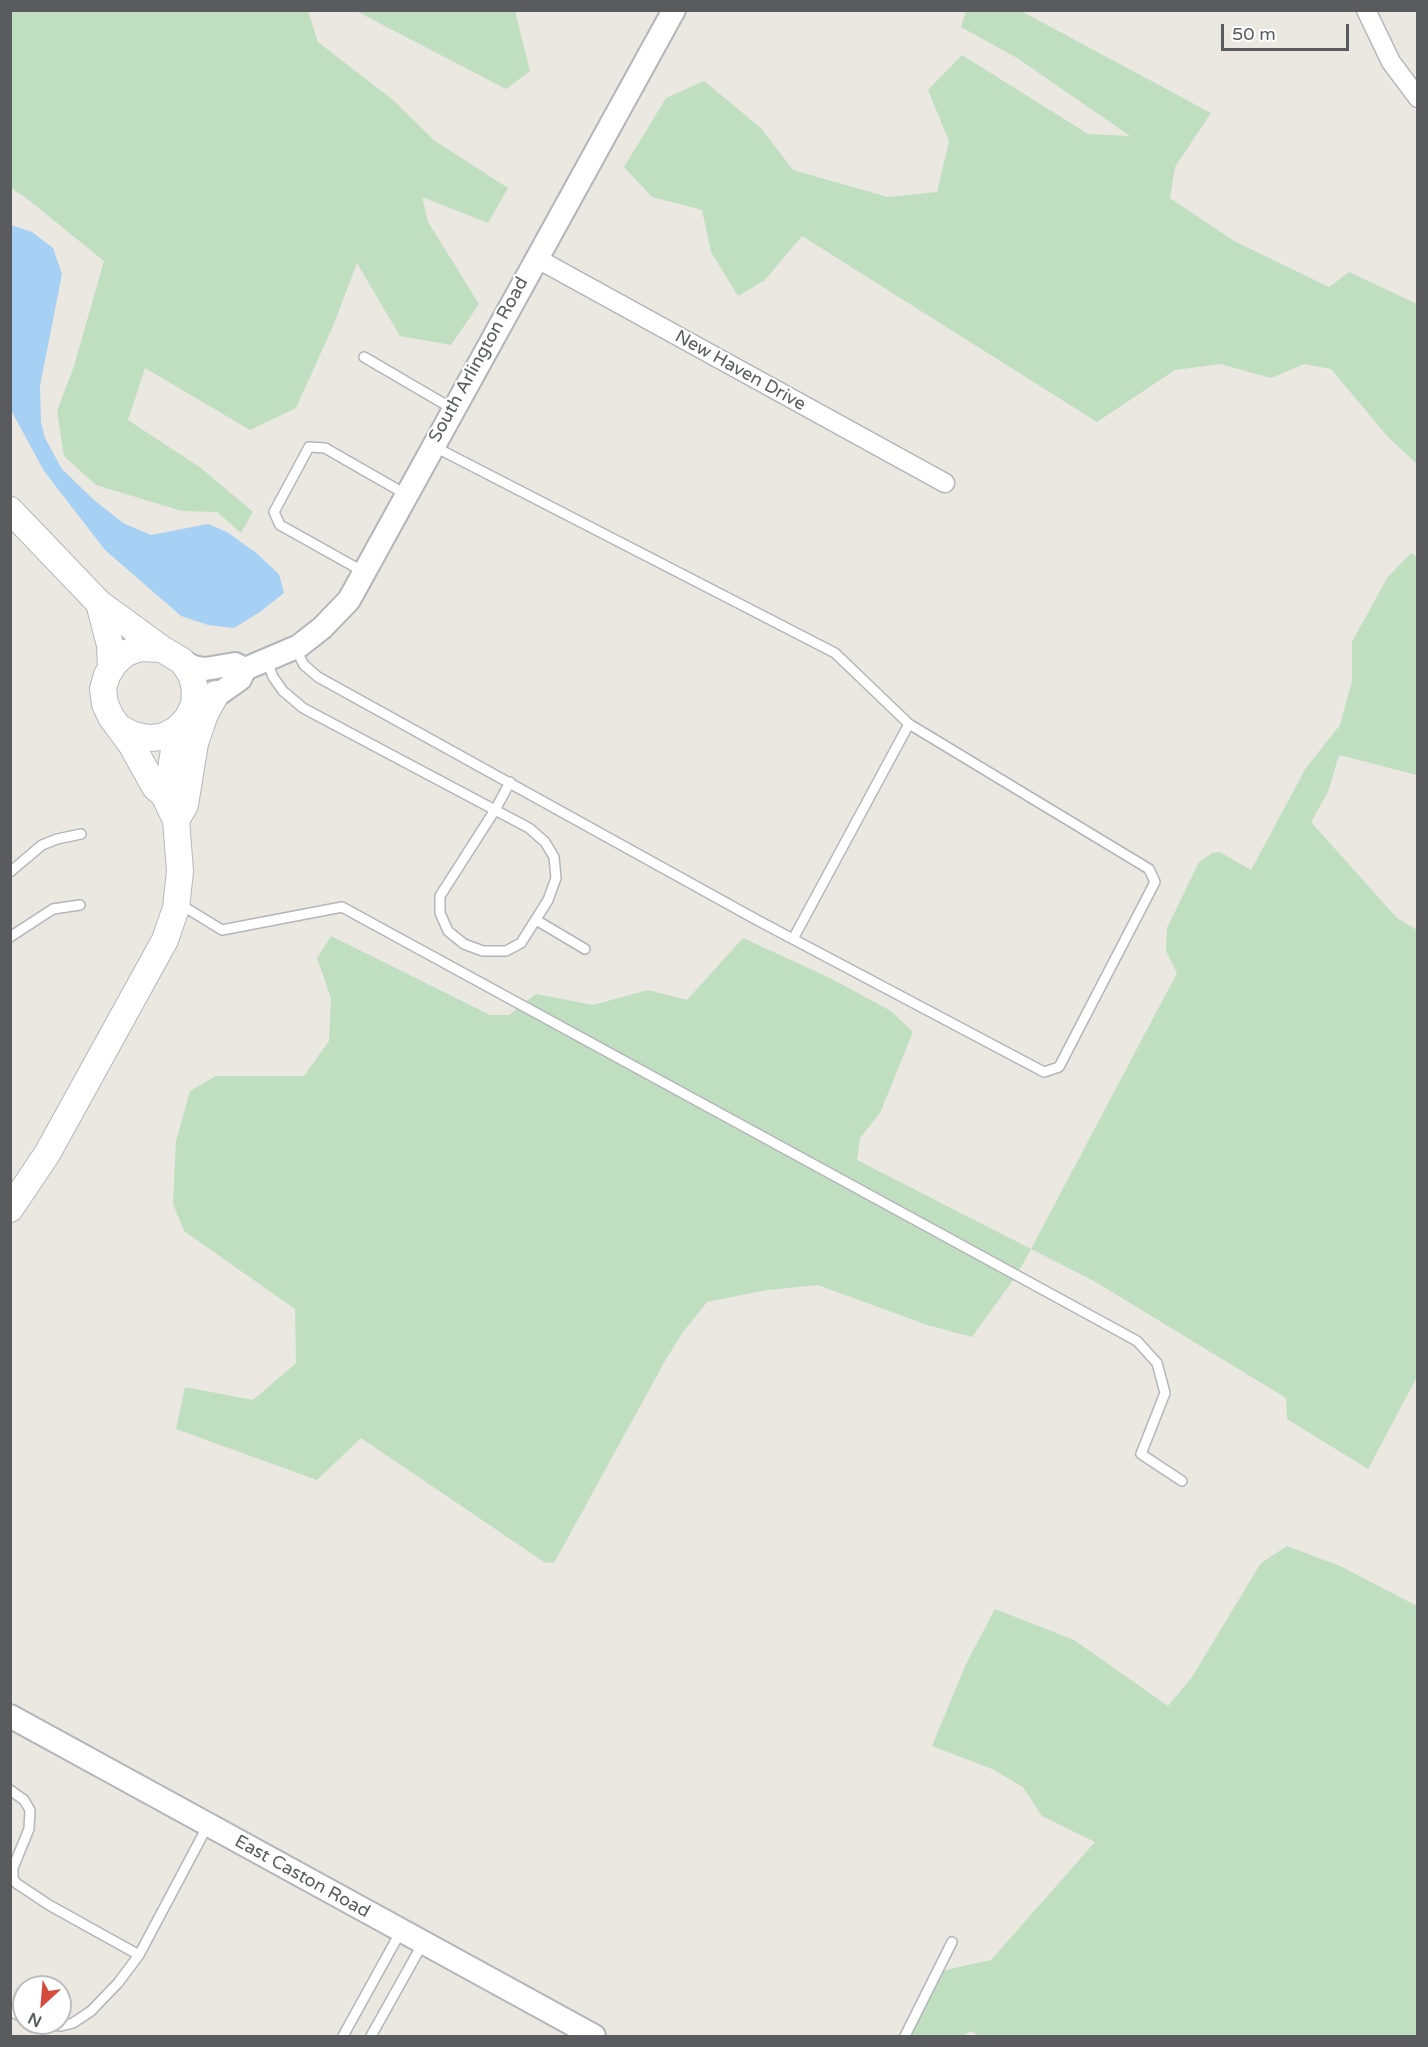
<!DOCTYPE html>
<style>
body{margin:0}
#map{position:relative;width:1428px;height:2047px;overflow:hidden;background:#eae8e0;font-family:"Varela Round",sans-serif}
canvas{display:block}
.frame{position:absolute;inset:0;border:12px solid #595b5f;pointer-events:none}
.north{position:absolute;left:12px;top:1975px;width:60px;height:60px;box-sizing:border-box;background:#fff;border:2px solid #bdbdbf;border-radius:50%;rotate:206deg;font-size:16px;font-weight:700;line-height:24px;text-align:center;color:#595b5f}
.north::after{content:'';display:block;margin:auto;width:21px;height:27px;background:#d34c3d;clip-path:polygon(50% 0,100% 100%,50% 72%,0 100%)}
.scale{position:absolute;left:1221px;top:24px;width:128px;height:27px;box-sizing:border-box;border:3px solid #595b5f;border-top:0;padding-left:8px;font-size:18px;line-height:21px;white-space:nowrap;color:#595b5f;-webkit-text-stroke:4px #fff;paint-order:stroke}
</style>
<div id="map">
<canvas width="1428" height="2047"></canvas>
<div class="frame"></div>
<div class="north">N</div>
<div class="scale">50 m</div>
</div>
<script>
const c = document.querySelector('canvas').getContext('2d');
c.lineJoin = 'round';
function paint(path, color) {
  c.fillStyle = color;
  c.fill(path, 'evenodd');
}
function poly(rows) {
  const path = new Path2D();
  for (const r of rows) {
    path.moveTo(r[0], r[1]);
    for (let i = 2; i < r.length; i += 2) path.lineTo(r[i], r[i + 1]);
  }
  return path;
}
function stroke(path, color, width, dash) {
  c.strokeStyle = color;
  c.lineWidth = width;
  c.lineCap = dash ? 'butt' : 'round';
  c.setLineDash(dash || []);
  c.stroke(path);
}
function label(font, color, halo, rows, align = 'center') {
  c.font = font + ' "Varela Round",sans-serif';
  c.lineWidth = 4.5;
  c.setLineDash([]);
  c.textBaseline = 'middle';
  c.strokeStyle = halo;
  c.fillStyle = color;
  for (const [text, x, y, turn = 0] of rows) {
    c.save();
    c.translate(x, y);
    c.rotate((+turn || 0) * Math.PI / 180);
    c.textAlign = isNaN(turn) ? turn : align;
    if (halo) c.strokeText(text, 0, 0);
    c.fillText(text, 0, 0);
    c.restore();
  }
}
paint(poly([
 [11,10,308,11,318,42,393,100,435,141,508,188,488,223,422,197,428,222,479,304,451,345,400,336,357,263,333,326,296,408,250,430,145,368,128,420,201,468,253,512,241,533,217,512,182,511,96,485,64,456,57,411,74,366,104,261,25,197,11,188],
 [966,10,1021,11,1211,113,1175,167,1170,198,1234,241,1329,287,1349,272,1417,304,1417,464,1388,437,1331,369,1304,364,1271,378,1220,364,1175,370,1097,422,802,236,765,280,738,296,711,252,702,210,652,197,624,167,666,98,704,81,761,128,793,170,888,197,937,192,949,141,928,90,962,55,1088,134,1130,136,1017,58,961,27],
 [356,11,515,11,530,71,506,89],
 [1411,553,1417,557,1417,775,1339,755,1328,792,1311,822,1397,918,1417,930,1417,1377,1368,1469,1287,1419,1286,1398,1094,1281,1031,1249,1016,1276,972,1337,927,1325,818,1285,767,1290,707,1302,683,1332,665,1361,554,1563,544,1562,361,1438,317,1480,176,1429,185,1387,253,1400,296,1363,295,1309,184,1231,173,1204,176,1141,190,1091,216,1076,304,1076,329,1041,331,998,317,958,331,936,490,1015,509,1015,536,994,593,1005,648,990,687,1000,743,938,830,978,891,1011,913,1032,880,1113,860,1138,857,1160,1031,1249,1177,973,1166,951,1167,928,1199,862,1212,853,1220,852,1251,870,1306,768,1340,725,1352,681,1352,642,1387,578],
 [1287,1546,1340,1566,1417,1606,1417,2036,980,2036,971,2031,963,2036,905,2036,937,1972,991,1960,1095,1842,1042,1816,1023,1787,992,1769,932,1746,966,1664,995,1609,1074,1640,1168,1706,1192,1677,1261,1563]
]), '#bfdfc0');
paint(poly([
 [11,225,32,232,53,248,62,274,40,386,41,422,45,438,62,469,94,500,123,523,151,535,208,524,227,532,255,552,279,574,284,593,260,612,234,628,208,625,181,616,105,550,44,471,11,410]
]), '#a6d0f4');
const service = poly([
 [364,357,453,409],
 [364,572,280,525,274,512,309,447,325,448,407,495],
 [295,648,304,665,318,677,757,920,1044,1072,1059,1067,1155,882,1149,869,909,724,835,653,433,446],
 [267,661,273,677,283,691,303,708,495,810,529,828,545,842,554,857,556,878,548,900,521,943,506,951,483,951,464,944,448,931,440,913,440,896,495,810,510,782],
 [10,872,42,845,57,839,81,834],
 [178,903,222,930,342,907,1137,1341,1157,1363,1165,1393,1141,1454,1182,1481],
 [536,920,585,949],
 [10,937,53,909,80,905],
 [793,939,909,724],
 [10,1790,24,1800,30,1810,29,1829,13,1868,13,1878,16,1883,49,1905,139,1955],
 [10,2011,24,2018],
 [38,2023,61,2026,73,2023,91,2011,118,1983,139,1955,208,1825],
 [343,2036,401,1931],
 [371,2036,423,1943],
 [905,2036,952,1942]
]);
const minor = poly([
 [1366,10,1391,62,1418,98],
 [536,258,945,483]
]);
const tertiary = poly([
 [182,661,193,667,205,669,235,664,245,669],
 [203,705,240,679,245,669,299,646,322,628,349,600,674,10],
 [10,1716,594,2036]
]);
const secondary = poly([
 [10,510,99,603,162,649],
 [99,603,110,645,111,668],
 [164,795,168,787,176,738,182,724],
 [176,820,185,805,195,743,205,714,216,694],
 [10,1209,47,1154,165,940,176,908,180,871,176,820,164,795,155,787,131,744,111,717,105,704,103,689,107,675,115,663,126,653,140,648,162,649,182,661,191,674,195,689,194,705,187,719,176,730,162,737,148,738,133,735,120,728]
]);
stroke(service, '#b3b5b9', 12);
stroke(minor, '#b3b5b9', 21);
stroke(tertiary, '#b3b5b9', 26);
stroke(secondary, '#b4b6bb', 28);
stroke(service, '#fff', 9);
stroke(minor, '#fff', 18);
stroke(tertiary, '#fff', 22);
stroke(secondary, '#fff', 26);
label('18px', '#595b5f', '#fff', [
 ["South Arlington Road",479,360,-61],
 ["New Haven Drive",740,371,29],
 ["East Caston Road",302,1877,29]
]);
</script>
